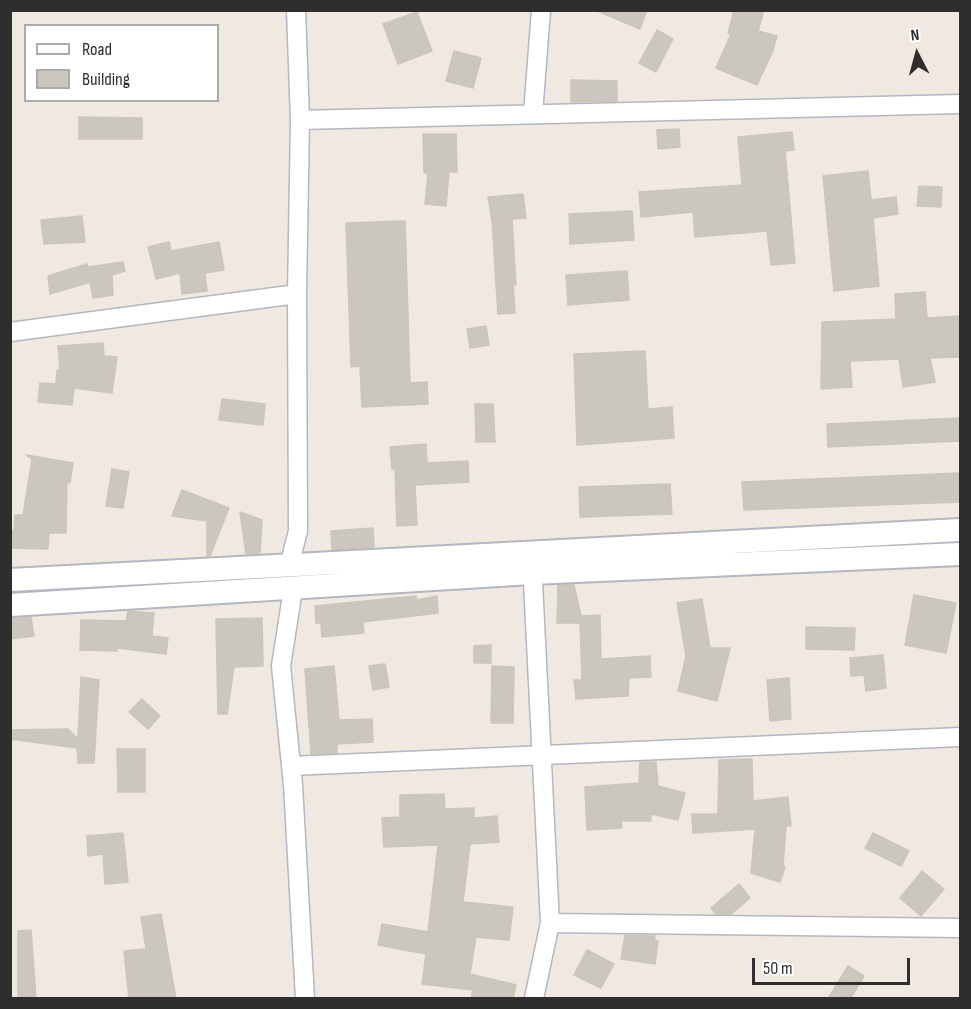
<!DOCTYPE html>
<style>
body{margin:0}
#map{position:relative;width:971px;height:1009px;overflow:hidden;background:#efe9e1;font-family:"Sofia Sans Condensed",sans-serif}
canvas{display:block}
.frame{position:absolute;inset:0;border:12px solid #2e2e2e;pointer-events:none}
.legend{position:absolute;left:24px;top:24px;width:195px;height:78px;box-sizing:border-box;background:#fff;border:2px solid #ababab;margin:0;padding:8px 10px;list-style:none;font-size:18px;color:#2e2e2e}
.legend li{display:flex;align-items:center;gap:12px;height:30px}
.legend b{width:30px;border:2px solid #ababab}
.north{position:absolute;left:887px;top:24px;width:60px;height:60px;-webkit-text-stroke:4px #fff;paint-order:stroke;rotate:354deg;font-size:16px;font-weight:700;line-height:24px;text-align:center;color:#2e2e2e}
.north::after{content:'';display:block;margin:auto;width:21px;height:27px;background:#2e2e2e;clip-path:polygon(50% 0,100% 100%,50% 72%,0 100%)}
.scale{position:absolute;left:752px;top:958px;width:158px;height:27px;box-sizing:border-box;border:3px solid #2e2e2e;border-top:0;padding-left:8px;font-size:18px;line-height:21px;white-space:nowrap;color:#2e2e2e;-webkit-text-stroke:4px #fff;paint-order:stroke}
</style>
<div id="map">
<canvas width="971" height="1009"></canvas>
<div class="frame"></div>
<ul class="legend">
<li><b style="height:8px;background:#fff"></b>Road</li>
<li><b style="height:16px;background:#cbc7bf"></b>Building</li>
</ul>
<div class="north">N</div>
<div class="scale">50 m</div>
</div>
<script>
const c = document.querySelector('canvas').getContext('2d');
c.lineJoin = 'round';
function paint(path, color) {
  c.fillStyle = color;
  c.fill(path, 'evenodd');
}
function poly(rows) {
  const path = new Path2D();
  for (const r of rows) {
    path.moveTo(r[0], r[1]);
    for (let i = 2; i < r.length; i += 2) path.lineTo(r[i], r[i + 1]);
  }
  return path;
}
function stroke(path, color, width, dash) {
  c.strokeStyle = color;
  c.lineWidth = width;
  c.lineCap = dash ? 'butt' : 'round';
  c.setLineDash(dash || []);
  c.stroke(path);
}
const building = poly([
 [595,10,647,10,640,29,595,10],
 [734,10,764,10,758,31,777,36,772,53,757,85,716,68,731,34,728,33,734,10],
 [417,12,432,51,398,64,383,24,417,12],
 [657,30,673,39,656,72,639,63,657,30],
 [454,51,481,58,473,88,446,81,454,51],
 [571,80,617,81,617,101,571,102,571,80],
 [79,117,142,118,142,139,79,139,79,117],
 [679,129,680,147,658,149,657,130,679,129],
 [792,132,794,150,785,151,795,263,771,265,767,231,695,237,693,212,641,217,639,192,742,185,738,137,792,132],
 [423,134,456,134,457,172,449,172,446,206,425,204,428,173,424,173,423,134],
 [868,171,871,200,896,197,898,214,873,218,879,286,834,291,823,176,868,171],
 [919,186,942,187,941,207,917,206,919,186],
 [523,194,526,218,512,219,516,285,513,285,515,313,498,314,492,221,488,197,523,194],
 [632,211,634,240,570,244,569,214,632,211],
 [82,216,85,242,44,244,41,220,82,216],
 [405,221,410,383,427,382,428,404,362,407,360,366,351,367,346,223,405,221],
 [169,242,171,251,219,242,224,270,205,273,207,291,182,294,180,273,156,279,148,247,169,242],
 [123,262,125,271,112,275,113,295,93,298,90,282,50,294,48,276,87,264,88,267,123,262],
 [627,271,629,300,568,305,566,275,627,271],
 [925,292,927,318,960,316,960,357,930,358,935,382,903,387,899,359,850,361,852,387,821,389,822,322,896,319,895,294,925,292],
 [486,326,489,345,470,348,467,329,486,326],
 [103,343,104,356,117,357,112,393,74,388,72,405,38,402,40,383,56,384,57,370,60,370,58,346,103,343],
 [645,351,648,409,672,407,674,438,577,445,574,354,645,351],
 [222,399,265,404,263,425,219,420,222,399],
 [475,404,493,404,495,442,476,442,475,404],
 [960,418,960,441,828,447,827,424,960,418],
 [426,444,427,463,468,461,469,482,415,485,417,525,397,526,395,469,392,469,390,447,426,444],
 [26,455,73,463,70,483,67,481,66,533,49,533,48,549,10,548,10,531,14,531,15,515,23,515,32,459,26,455],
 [112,469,129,472,123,508,106,506,112,469],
 [960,473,960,502,744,510,742,482,960,473],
 [670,484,672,514,580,517,579,487,670,484],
 [182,490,229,508,210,556,207,556,207,521,172,516,182,490],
 [240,512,262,520,260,553,246,554,240,512],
 [373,528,374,547,332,550,331,531,373,528],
 [558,585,574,585,581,616,600,615,601,659,650,656,651,677,629,678,628,696,576,699,574,680,582,680,580,623,557,623,558,585],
 [914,595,956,603,946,653,905,645,914,595],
 [416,596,417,600,437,596,438,613,363,622,364,633,322,637,321,623,316,623,315,606,416,596],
 [702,599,710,648,730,648,717,701,678,691,686,656,677,603,702,599],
 [128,611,154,613,152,636,168,638,166,654,117,648,117,651,80,650,81,620,126,621,128,611],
 [31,617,34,636,10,639,10,619,31,617],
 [262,618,263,666,234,667,227,714,218,714,216,619,262,618],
 [806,627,855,628,854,650,806,649,806,627],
 [491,645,491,663,474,663,474,646,491,645],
 [883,655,886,688,866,691,864,675,851,676,850,658,883,655],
 [385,664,389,687,373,690,369,666,385,664],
 [334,666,339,720,372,719,373,742,337,744,337,753,311,754,305,669,334,666],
 [492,666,514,667,513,723,491,723,492,666],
 [81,677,99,680,94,763,78,763,77,748,10,739,10,730,68,729,78,739,81,677],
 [789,678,791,719,770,721,767,680,789,678],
 [142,699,160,716,148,729,129,712,142,699],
 [117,749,145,749,145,792,118,792,117,749],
 [752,759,753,801,788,797,791,826,786,826,783,866,785,867,780,882,751,873,755,829,693,833,692,814,718,814,719,760,752,759],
 [640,762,656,762,658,786,685,793,678,820,651,814,651,821,621,821,622,828,587,830,585,787,639,783,640,762],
 [444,794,445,809,474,808,474,818,497,816,499,842,470,844,463,902,513,907,509,940,476,937,470,974,516,985,513,999,471,999,473,990,422,984,426,954,378,945,382,924,428,932,438,845,384,847,382,818,400,817,400,795,444,794],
 [123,833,128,882,105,884,103,854,88,856,87,836,123,833],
 [873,833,909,851,901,866,865,848,873,833],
 [922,871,944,889,921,916,900,898,922,871],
 [739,884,750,898,731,914,716,914,711,908,739,884],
 [161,914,176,999,129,999,124,951,146,949,141,917,161,914],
 [31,930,36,999,18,999,18,931,31,930],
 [625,935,655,936,654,941,658,941,655,964,621,959,625,935],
 [587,950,614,964,601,988,574,975,587,950],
 [848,966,864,976,850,999,828,999,848,966]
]);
paint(building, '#cbc7bf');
stroke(building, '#cbc5ba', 1.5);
const minor = poly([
 [533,114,541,10],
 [300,120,960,104],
 [10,332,297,294],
 [532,562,550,923,534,998],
 [289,566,298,531,297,294,300,120,296,10],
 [293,589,281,666,293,785,305,998],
 [291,766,960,737],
 [550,923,960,928]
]);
const tertiary = poly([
 [10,580,960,530],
 [10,605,532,573,960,554]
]);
stroke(minor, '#b4b7c1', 21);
stroke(tertiary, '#b4b7c1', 26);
stroke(minor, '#fff', 18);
stroke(tertiary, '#fff', 22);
</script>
